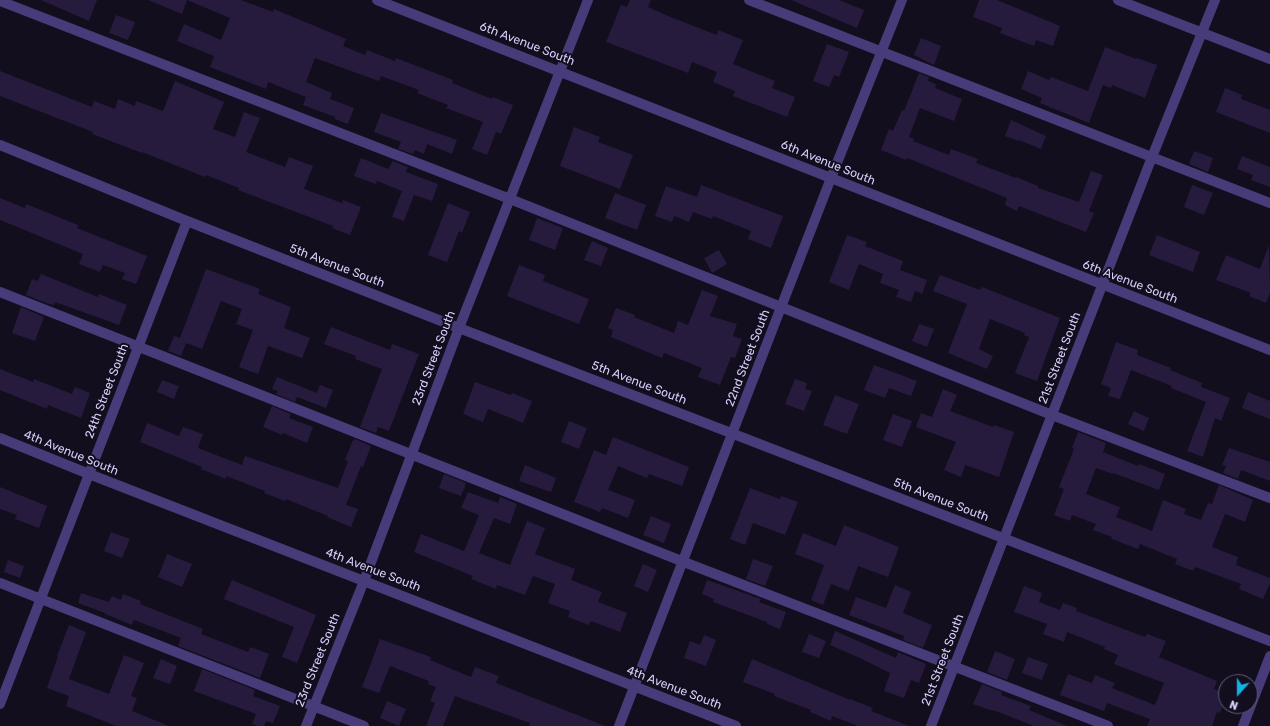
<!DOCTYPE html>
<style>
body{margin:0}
#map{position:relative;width:1270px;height:726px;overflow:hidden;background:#120e1d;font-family:Rubik,sans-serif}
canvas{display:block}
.north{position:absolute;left:1218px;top:674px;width:40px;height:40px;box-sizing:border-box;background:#120e1d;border:1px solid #625b76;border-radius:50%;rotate:201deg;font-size:11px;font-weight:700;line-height:16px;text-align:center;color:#d9cefb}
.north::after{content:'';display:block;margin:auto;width:14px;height:18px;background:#12b2e3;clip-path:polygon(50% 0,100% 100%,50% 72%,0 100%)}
</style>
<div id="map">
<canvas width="1270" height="726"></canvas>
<div class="north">N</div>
</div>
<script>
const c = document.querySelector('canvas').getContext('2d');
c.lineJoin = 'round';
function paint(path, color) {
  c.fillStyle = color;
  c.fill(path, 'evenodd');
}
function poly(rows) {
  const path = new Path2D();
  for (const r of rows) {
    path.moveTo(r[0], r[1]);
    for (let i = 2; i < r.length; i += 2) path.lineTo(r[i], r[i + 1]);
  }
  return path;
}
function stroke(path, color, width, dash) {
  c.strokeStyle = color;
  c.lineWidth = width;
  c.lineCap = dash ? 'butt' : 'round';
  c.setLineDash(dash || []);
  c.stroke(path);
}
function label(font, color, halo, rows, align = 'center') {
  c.font = font + ' Rubik,sans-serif';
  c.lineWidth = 4;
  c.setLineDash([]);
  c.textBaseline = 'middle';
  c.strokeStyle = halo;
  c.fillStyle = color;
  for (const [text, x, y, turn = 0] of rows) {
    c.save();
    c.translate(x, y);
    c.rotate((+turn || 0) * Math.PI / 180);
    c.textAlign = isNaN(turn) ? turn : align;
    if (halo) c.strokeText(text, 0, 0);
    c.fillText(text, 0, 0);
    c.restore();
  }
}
paint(poly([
 [41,0,97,0,89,21],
 [148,0,241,0,273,12,274,9,346,39,343,46,365,55,367,50,395,61,396,58,453,80,452,83,492,99,493,97,513,105,501,134,496,132,487,155,472,149,483,122,446,108,448,105,417,93,419,90,381,76,379,81,315,58,306,82,332,93,330,99,354,108,348,124,335,119,335,117,303,105,306,97,268,82,266,89,210,67,214,56,177,41,184,24,221,40,230,18,187,0,182,14],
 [630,0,651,0,648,7,668,16,717,35,718,30,743,40,733,64,775,81,772,88,795,97,787,117,733,96,735,91,713,82,717,72,692,62,688,73,606,42,621,5,627,7],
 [791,0,839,0,864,10,857,28],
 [979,0,997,0,1060,26,1053,46,1036,40,1034,46,1000,33,1002,28,973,17],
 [116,15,135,22,128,40,109,33],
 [921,38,941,46,934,65,914,55],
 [827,44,849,52,839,77,834,75,829,87,813,81],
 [1105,47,1136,59,1137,58,1157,65,1145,98,1112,85,1111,88,1103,85,1089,123,1040,103,1042,98,1021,89,1028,71,1049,80,1051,77,1088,91],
 [0,71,92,107,94,101,115,109,118,99,135,106,136,101,163,111,175,81,224,102,213,129,235,137,244,112,260,118,246,152,285,167,289,157,313,166,304,189,342,203,343,200,361,207,350,235,332,228,333,226,238,190,239,188,206,175,205,177,142,152,142,153,92,134,93,132,0,96],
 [919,73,929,77,928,81,936,84,935,88,962,99,954,121,920,108,909,137,914,139,913,141,949,155,951,149,978,159,976,163,1016,178,1016,177,1038,186,1038,188,1079,202,1091,171,1103,175,1089,211,1094,213,1086,232,1019,206,1017,211,1005,205,1007,198,907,158,906,160,881,150,889,129,893,131,902,110,904,111],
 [1225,88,1242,95,1241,99,1270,110,1270,133,1216,112],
 [381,113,457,140,452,154,427,144,424,154,415,150,413,154,398,149,401,142,374,132],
 [1011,120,1046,136,1041,149,1019,140,1019,141,1005,136],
 [574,127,600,137,598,142,633,155,620,189,560,166],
 [1194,151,1213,158,1208,172,1189,164],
 [1242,156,1270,167,1270,187,1251,180,1253,175,1237,169],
 [361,158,388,169,393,161,408,167,406,172,438,184,432,201,414,195,404,221,392,217,402,191,377,181,376,184,354,176],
 [701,185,783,216,771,248,748,239,751,231,713,216,712,219,693,212,689,222,674,216,672,222,655,216,666,186,697,197],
 [1192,185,1213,193,1204,215,1184,207],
 [615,193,646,205,637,230,605,218],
 [0,198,25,208,26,204,78,225,77,228,147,256,136,284,122,279,125,273,103,265,100,272,79,264,83,254,0,220],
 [448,203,470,212,462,233,459,231,447,262,428,255],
 [537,218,563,228,555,250,529,240],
 [847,235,867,242,865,246,903,261,900,270,927,280,922,294,915,291,911,302,896,297,899,290,880,283,883,274,859,264,849,290,829,282],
 [1157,235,1200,252,1193,272,1149,255],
 [592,241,608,248,601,266,584,260],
 [1269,245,1270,293,1266,303,1249,296,1251,293,1216,280,1226,255,1260,269],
 [719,250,727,264,712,273,704,258],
 [519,265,545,275,543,281,589,299,579,324,507,296],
 [206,269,260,289,258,294,291,307,284,328,310,338,302,358,268,346,258,374,239,367,253,330,236,324,242,309,221,301,202,349,186,343,181,356,168,351,174,336,180,338],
 [41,274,98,297,99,294,127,305,119,325,55,302,54,305,49,304,26,295,32,279,38,281],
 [940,275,980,290,982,287,1060,318,1037,381,1015,373,1029,337,1024,335,1025,333,990,319,979,349,993,356,987,369,948,353,967,304,933,291],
 [702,290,718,296,710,316,737,324,733,336,742,339,735,358,731,357,720,385,698,377,702,368,664,353,662,358,611,337,613,330,608,328,616,308,635,315,634,317,674,333,678,321,688,325],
 [21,307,44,317,35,341,12,333],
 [919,324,934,329,927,347,912,341],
 [331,327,390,350,392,344,419,354,389,431,378,427,376,433,360,427,382,369,355,359,356,356,324,344],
 [1116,342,1138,350,1137,355,1171,368,1170,370,1202,383,1201,387,1230,398,1221,421,1215,418,1203,457,1187,451,1206,402,1171,388,1172,386,1131,370,1120,399,1108,396,1111,388,1101,384],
 [874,365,917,381,911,396,889,388,885,398,864,390],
 [0,369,33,382,34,379,72,394,75,387,90,393,81,418,48,405,47,409,0,390],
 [277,377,317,393,320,385,333,390,326,408,297,397,295,402,276,394,278,391,272,389],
 [795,379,807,383,805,389,812,391,804,411,785,404],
 [162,380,179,386,174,399,157,392],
 [475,382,511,395,512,393,532,401,523,423,488,409,483,422,463,414],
 [943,389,957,395,950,411,993,427,994,425,1014,432,999,477,965,465,961,477,944,470,956,442,916,427,921,413,932,417],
 [1248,392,1270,401,1270,419,1242,408],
 [835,395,859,404,847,434,823,425],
 [272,406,291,414,289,418,313,427,307,443,283,433,282,435,263,427],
 [1134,411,1149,418,1144,431,1128,424],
 [893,414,912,421,902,447,883,440],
 [569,421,587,428,579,449,561,442],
 [147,423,179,436,183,427,203,434,198,448,242,465,245,456,338,488,348,461,345,460,353,440,354,441,355,439,371,446,363,467,361,466,346,505,358,509,351,527,327,517,328,516,286,499,285,501,264,493,265,491,226,476,226,479,201,469,202,467,140,442],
 [1078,432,1106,443,1103,452,1138,466,1139,464,1165,474,1159,490,1113,473,1113,474,1096,468,1086,494,1120,507,1116,517,1152,531,1163,500,1186,509,1184,514,1201,520,1208,503,1212,504,1219,485,1253,500,1245,522,1225,514,1212,547,1238,557,1236,565,1270,578,1270,583,1263,599,1239,589,1241,584,1195,567,1193,571,1175,564,1177,559,1140,544,1138,549,1112,539,1112,537,1093,530,1096,524,1072,515,1070,521,1054,515,1064,489,1059,487,1074,449,1072,448],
 [613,437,689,467,682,486,649,474,647,478,618,466,608,490,635,500,628,518,602,508,600,512,574,502,594,450,606,455],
 [1229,448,1270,462,1270,481,1241,470,1238,479,1223,473,1226,466,1222,465],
 [525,465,556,478,551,492,519,481],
 [444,474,466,483,461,496,439,488],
 [0,487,47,506,39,528,15,519,17,515,0,509],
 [750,488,780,499,781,496,798,502,785,535,753,523,745,545,730,539],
 [468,492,498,503,500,497,517,504,510,524,494,518,479,553,510,565,527,521,545,528,535,554,575,569,571,580,602,592,598,602,627,613,620,632,591,621,589,625,568,617,570,611,548,603,555,584,533,576,525,595,497,585,496,589,471,579,473,576,414,552,421,534,464,551,479,515,461,508],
 [651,516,671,524,664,543,643,535],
 [844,525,899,547,888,577,858,566,849,591,831,584,823,605,811,600,824,565,795,554,803,533,836,546],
 [111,532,130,539,122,558,104,551],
 [167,554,192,564,182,587,158,577],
 [753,559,773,566,765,586,746,579],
 [8,560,24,566,20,578,4,572],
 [643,564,657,570,648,592,634,586],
 [232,580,316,615,297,663,282,657,294,627,224,599],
 [707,580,761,599,759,602,786,612,780,629,767,624,767,622,713,602,714,599,702,594],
 [895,585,911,592,903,613,932,625,923,648,903,640,904,636,849,615,856,597,886,608],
 [1024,586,1042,593,1039,602,1060,610,1063,603,1077,608,1076,611,1113,625,1145,637,1147,634,1166,641,1159,657,1217,681,1214,689,1226,693,1226,698,1220,713,1217,712,1212,726,1147,726,1150,719,1107,703,1104,711,1060,695,1068,674,1092,683,1095,675,1115,683,1112,688,1155,705,1164,683,1114,664,1118,655,1104,649,1105,647,1067,632,1064,642,1043,634,1047,624,1014,612],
 [81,593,109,602,112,596,121,600,123,594,141,601,140,604,203,629,201,634,248,652,250,647,269,654,260,678,178,646,181,638,134,620,132,625,105,614,105,613,78,603],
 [69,625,86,632,69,679,109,694,124,655,144,663,131,696,137,698,132,711,169,726,116,726,66,706,69,696,47,688,58,656,57,656],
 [835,631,896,658,898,652,926,664,919,683,911,680,904,698,884,691,890,673,862,659,830,645],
 [809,634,826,641,819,658,802,652],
 [704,635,716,640,706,666,684,658,690,641,700,645],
 [380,639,431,657,430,660,471,677,475,667,499,676,496,683,605,726,529,726,530,723,455,696,443,726,426,726,435,703,430,701,436,687,428,684,429,681,390,666,379,693,362,687],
 [995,651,1015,659,1007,680,987,672],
 [1028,657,1048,664,1042,680,1022,673],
 [161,659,177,666,170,684,153,678],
 [752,659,850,700,850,699,873,708,871,711,909,726,858,726,832,716,831,721,810,712,811,710,774,696,775,694,743,682],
 [202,669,255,690,253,696,280,706,273,723,266,721,264,726,258,726,252,724,256,714,194,691],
 [982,684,1002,692,1001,695,1031,706,1029,710,1067,726,1034,726,993,710,993,711,973,704],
 [387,701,406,709,399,726,380,718]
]), '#261b3d');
stroke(poly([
 [377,0,1270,350],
 [749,0,1270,203],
 [1118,0,1270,59],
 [0,1,510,199,1052,415,1270,498],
 [0,145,187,221,459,328,1270,641],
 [0,292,684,562,1108,726],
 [0,438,89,474,736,726],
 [0,583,364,726],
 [0,704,187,221],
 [306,726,364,581,459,328,588,0],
 [619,726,831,178,902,0],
 [931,726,1152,157,1215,0],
 [1243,726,1270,656]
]), '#473c79', 10);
label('12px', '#d9cefb', '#120e1d', [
 ["6th Avenue South",527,44,21],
 ["6th Avenue South",828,163,22],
 ["5th Avenue South",337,266,21],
 ["6th Avenue South",1130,282,21],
 ["23rd Street South",434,358,-69],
 ["22nd Street South",748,358,-69],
 ["21st Street South",1060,358,-69],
 ["5th Avenue South",639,383,21],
 ["24th Street South",107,391,-69],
 ["4th Avenue South",71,453,22],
 ["5th Avenue South",941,500,21],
 ["4th Avenue South",373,570,21],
 ["23rd Street South",318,660,-68],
 ["21st Street South",943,660,-69],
 ["4th Avenue South",674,688,21]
]);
</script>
